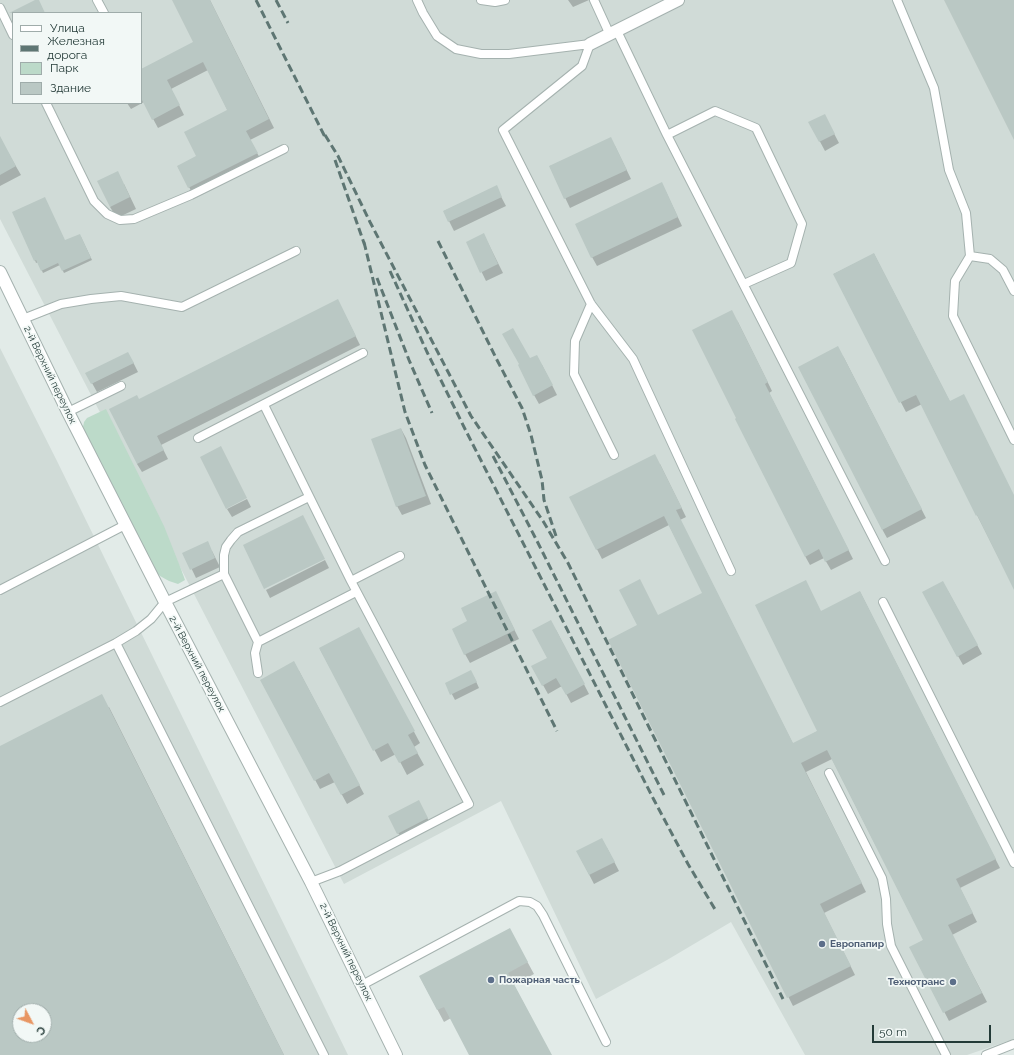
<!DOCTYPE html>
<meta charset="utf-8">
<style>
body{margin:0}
#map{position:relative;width:1014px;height:1055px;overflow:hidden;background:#e2ebe8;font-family:Raleway,sans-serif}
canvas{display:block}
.legend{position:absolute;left:12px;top:12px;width:130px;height:92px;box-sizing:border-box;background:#f2f8f6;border:1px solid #9facaa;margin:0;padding:5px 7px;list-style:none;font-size:12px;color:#233a37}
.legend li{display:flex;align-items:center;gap:8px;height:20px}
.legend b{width:20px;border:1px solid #9facaa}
.north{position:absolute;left:12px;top:1003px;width:40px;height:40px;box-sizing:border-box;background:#f2f8f6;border:1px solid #9facaa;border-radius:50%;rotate:131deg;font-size:11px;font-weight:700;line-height:16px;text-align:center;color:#233a37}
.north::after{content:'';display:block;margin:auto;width:14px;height:18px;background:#e89663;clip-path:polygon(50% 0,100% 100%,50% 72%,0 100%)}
.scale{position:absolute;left:872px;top:1025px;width:119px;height:18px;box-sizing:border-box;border:2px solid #233a37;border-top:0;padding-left:5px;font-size:12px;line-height:14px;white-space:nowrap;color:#233a37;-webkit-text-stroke:3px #f2f8f6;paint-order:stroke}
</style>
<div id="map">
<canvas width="1014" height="1055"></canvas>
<ul class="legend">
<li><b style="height:5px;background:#fff"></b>Улица</li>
<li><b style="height:5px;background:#5e7673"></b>Железная дорога</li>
<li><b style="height:11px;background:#bcdac9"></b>Парк</li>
<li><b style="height:11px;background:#bac8c4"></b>Здание</li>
</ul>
<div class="north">С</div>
<div class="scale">50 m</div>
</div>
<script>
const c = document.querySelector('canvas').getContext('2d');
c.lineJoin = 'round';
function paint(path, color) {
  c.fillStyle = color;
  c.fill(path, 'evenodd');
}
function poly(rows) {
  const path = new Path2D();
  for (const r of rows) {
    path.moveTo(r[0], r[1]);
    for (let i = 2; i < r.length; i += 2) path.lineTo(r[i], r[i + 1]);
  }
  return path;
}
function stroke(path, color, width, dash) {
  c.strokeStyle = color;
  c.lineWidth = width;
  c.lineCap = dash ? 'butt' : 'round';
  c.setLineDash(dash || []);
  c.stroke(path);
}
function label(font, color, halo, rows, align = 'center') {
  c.font = font + ' Raleway,sans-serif';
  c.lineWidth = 3.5;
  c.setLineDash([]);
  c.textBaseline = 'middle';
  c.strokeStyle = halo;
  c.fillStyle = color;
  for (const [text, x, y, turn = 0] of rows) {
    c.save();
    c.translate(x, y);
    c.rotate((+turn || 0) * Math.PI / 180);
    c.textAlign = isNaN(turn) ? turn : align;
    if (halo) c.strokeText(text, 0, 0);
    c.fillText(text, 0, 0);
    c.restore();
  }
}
paint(poly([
 [0,0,1014,0,1014,1039,967,1055,805,1055,731,922,667,960,596,999,501,801,344,884,0,219],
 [13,13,141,13,141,103,13,103],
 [0,348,56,459,348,1055,0,1055],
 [20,1011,44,1011,44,1035,20,1035]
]), '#d0dbd7');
paint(poly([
 [106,409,164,526,181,569,185,580,178,584,169,581,160,576,151,566,84,432,83,427,84,422,87,418]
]), '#bcdac9');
paint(poly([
 [174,0,210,0,274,128,250,140,262,162,194,196,178,167,198,157,228,111,208,70,171,89,184,115,158,128,144,102,131,109,127,103,141,103,141,70,195,42],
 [568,0,589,0,573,7],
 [810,123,829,124,839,143,825,151],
 [0,139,21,175,0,186],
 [615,146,631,179,570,208,550,166],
 [124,184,136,209,117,218,110,207],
 [496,187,506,206,454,231,444,211],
 [666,192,682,226,597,266,592,257],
 [81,237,92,260,64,273,60,265,43,273,38,262,36,263,35,260,65,242],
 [467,242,488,243,503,273,486,281],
 [874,254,950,402,1014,496,1014,588,977,515,922,404,906,412,834,274],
 [342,309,360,345,161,445,168,459,142,472,137,464,139,400],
 [737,320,772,391,769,393,853,559,831,570,824,558,810,565,805,556],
 [843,356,926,518,887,538,882,529],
 [530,360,542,365,557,395,539,404,534,395],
 [133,362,138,372,97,392,92,383],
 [401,429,406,438,431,504,402,515,397,506],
 [660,464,686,517,680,520,793,744,818,731,821,612,860,592,1000,868,960,888,977,922,952,935,987,1002,949,1021,911,947,924,940,832,759,806,772,866,892,824,913,855,975,793,1006,609,641,704,594,669,525,602,559,570,497],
 [247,499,251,507,232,517,227,509],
 [212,551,220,567,196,578,184,553],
 [325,560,329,568,270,598,266,590],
 [948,591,982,654,963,665,958,656],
 [500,601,519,639,470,663,465,654],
 [556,630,589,694,571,703,562,686,548,694,543,685,548,658],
 [365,640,420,743,414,747,424,765,407,775,396,754,381,762,320,649],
 [299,671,364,794,347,804,335,782,320,789,261,680],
 [474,677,479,688,455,700,446,683],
 [109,707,284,1055,0,1055,0,747],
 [20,1011,44,1011,44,1035,20,1035],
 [423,810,432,827,403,842,389,816],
 [607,848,619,871,594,884,577,851],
 [516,941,534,974,514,985,551,1055,470,1055,451,1018,444,1022,420,977]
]), '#0003');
paint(poly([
 [35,0,39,0,45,13,9,13],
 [172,0,210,0,269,119,246,131,258,153,188,188,177,166,196,156,184,132,227,110,203,62,167,80,180,105,152,120,141,98,141,69,193,42],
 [944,0,1014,0,1014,140],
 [825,114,835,134,819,142,808,122],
 [0,136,16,166,0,175],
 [611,137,627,170,564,199,549,166],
 [118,171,130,197,110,207,97,181],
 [662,182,678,217,591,258,575,224],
 [497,185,502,197,448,222,443,211],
 [45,197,65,240,80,234,91,258,62,271,58,263,41,271,36,260,34,261,12,212],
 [484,233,498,264,480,273,466,242],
 [874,253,950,401,964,394,1014,495,1014,590,977,515,976,516,916,395,899,403,833,274],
 [338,299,356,336,157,436,164,450,137,464,109,409,137,395,139,399],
 [732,310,768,382,765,384,849,550,825,562,819,549,805,557,735,419,736,418,692,330],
 [513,328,530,358,537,355,553,385,533,396,518,365,519,364,502,334],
 [838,346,922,509,882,530,798,367],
 [128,352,134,363,91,384,85,373],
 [401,428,426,496,396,507,371,439],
 [221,446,247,498,226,509,200,457],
 [655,454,682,508,676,510,793,743,817,731,755,605,806,580,821,611,860,591,996,859,956,879,973,913,948,925,982,993,943,1013,909,947,923,940,827,750,801,763,862,883,820,904,851,966,787,998,608,640,637,625,619,590,640,579,658,615,702,593,664,516,596,550,569,497],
 [303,515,325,559,264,589,243,545],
 [208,541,215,558,190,570,182,553],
 [943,581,978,645,957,657,922,592],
 [496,591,515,630,464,655,452,629,467,621,461,608],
 [551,620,585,684,566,695,556,678,542,686,531,666,547,658,532,630],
 [359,627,415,731,408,735,418,753,399,763,388,743,373,751,319,648],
 [294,661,360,785,341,795,329,773,314,781,260,680],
 [471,670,477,682,450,695,445,683],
 [102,694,284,1055,0,1055,0,746],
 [20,1011,44,1011,44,1035,20,1035],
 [419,800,428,818,397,834,388,816],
 [602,838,615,862,589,875,576,851],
 [510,928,528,962,508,973,552,1055,469,1055,444,1007,437,1010,419,976]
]), '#bac8c4');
const service = poly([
 [97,0,104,13],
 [417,0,423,13,437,36,456,49,481,54,509,54,590,44,582,66,503,130,591,304,633,359,731,571],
 [481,0,495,2,505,0],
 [594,0,610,35],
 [897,0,934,88,949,170,966,213,970,256,955,281,953,316,1014,440],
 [0,8,13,35],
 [617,31,667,135,715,111,756,128,802,224,791,263,744,284],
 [46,103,94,201,107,214,120,220,134,219,191,195,284,149],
 [667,135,885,561],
 [970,256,990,259,1003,270,1014,291],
 [591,304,575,341,574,374,614,455],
 [23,319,61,304,91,299,121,296,182,307,296,251],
 [264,405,351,581,469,804,340,871,311,882],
 [68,412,121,386],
 [198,438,363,353],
 [224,574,258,642,356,592],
 [351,581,400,556],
 [0,590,125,525],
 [883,602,1014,863],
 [116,643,136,631,151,619,165,602,224,574,224,555,226,547,231,540,238,532,309,497],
 [258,673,255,653,258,642],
 [0,702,116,643,324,1055],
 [829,773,882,878,886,899,887,924,891,946,946,1055],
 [362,985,519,901,530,902,537,906,543,915,606,1042],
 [986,1055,1014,1044]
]);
const minor = poly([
 [590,44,678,0],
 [0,272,68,412,165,602,311,882,396,1055]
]);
stroke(service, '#a5b2af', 10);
stroke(minor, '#a5b2af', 14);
stroke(service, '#fff', 8);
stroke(minor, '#fff', 12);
stroke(poly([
 [256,0,326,139],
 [276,0,288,23],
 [325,135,338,156,370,222,471,416,543,521,568,563,783,999],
 [335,160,365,246],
 [438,241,497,360,522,408,531,435,542,480,544,500,556,536],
 [364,242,405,412,425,465,557,731],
 [390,271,427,352,466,431,654,800,688,864,716,911],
 [377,278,409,360,432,413],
 [493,456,537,541,664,795]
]), '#5e7673', 3, [8, 4]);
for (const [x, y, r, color] of [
 [822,944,4,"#5c6f8a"],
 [491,980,4,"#5c6f8a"],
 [953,982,4,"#5c6f8a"]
]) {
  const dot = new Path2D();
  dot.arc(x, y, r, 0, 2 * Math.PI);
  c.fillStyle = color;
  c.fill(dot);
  stroke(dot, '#f2f8f6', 1.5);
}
label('10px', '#233a37', '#f2f8f6', [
 ["2-й Верхний переулок",50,375,64],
 ["2-й Верхний переулок",197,664,62],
 ["2-й Верхний переулок",346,952,64]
]);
label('bold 10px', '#4e5e75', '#f2f8f6', [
 ["Европапир",830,944],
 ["Пожарная часть",499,980],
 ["Технотранс",945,982,"right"]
], 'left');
</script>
